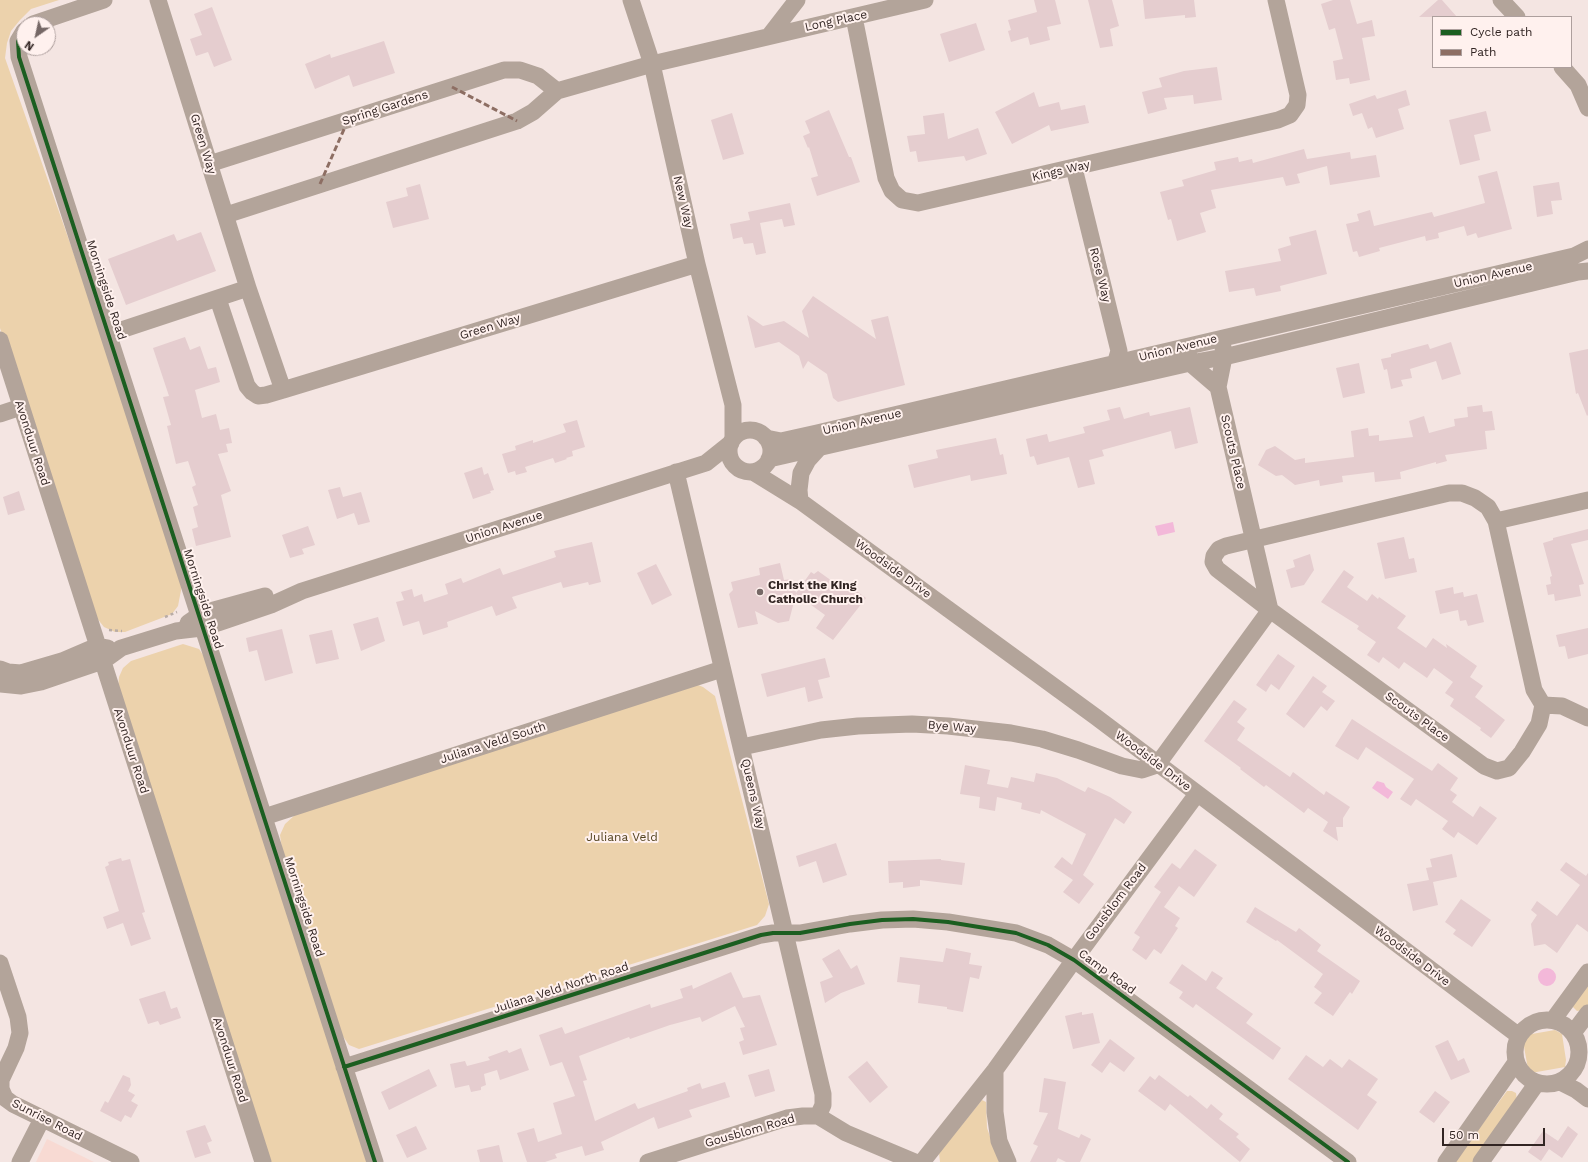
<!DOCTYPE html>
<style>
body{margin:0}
#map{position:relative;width:1588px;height:1162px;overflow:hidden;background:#f4e5e2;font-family:"Work Sans",sans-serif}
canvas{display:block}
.legend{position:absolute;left:1432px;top:16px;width:140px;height:52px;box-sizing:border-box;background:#fff1ee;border:1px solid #ad9f9d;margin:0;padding:5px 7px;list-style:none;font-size:12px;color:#322523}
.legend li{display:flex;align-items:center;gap:8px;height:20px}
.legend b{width:20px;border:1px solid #ad9f9d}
.north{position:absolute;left:16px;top:16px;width:40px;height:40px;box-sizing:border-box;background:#fff1ee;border:1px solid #ad9f9d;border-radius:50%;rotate:214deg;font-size:11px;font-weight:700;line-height:16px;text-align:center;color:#322523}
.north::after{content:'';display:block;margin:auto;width:14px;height:18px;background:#766866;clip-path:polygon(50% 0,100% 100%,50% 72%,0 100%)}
.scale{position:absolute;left:1442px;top:1128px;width:103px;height:18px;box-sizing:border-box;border:2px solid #322523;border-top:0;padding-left:5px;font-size:12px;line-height:14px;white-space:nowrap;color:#322523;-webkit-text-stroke:3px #fff1ee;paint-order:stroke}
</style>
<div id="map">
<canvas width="1588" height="1162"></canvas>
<ul class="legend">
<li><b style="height:5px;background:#1b5e20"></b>Cycle path</li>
<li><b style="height:5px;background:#8d6e63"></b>Path</li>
</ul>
<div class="north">N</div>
<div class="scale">50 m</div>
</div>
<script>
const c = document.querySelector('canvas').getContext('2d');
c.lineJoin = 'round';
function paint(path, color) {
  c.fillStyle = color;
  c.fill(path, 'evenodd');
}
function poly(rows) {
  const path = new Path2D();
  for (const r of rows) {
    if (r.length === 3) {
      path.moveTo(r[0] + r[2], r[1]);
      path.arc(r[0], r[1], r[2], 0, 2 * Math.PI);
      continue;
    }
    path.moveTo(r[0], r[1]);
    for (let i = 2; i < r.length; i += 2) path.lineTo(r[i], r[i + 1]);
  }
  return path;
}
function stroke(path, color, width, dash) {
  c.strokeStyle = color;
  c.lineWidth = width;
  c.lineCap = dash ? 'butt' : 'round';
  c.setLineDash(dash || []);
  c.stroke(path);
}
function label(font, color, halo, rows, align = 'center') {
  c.font = font + ' "Work Sans",sans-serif';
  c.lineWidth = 4;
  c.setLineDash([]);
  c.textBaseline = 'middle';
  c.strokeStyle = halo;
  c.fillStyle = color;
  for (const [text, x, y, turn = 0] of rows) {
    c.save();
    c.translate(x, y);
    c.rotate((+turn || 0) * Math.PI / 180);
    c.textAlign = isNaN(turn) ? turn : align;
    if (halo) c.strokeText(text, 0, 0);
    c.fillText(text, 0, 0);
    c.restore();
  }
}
paint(poly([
 [47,1139,94,1162,36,1162]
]), '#f8dad3');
paint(poly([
 [0,0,59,0,31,9,20,20,11,31,7,43,5,58,103,337,182,585,178,606,172,614,125,632,115,632,104,627,96,617,0,328],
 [183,644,199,649,205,658,367,1162,270,1162,118,688,119,677,123,668,131,661],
 [693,683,703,687,715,696,769,904,765,916,757,925,359,1049,349,1045,342,1035,282,849,280,835,285,824,295,815],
 [1588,981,1588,1005,1584,1010,1577,1011,1572,1006],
 [1555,1030,1562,1034,1566,1060,1565,1067,1531,1073,1528,1069,1523,1041,1526,1035],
 [1507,1091,1512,1091,1516,1093,1517,1101,1473,1162,1454,1162],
 [982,1100,986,1102,987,1128,999,1162,940,1162,939,1153]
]), '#ecd2ac');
paint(poly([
 [1173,522,1175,532,1158,536,1155,526],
 [1377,781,1384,783,1386,787,1393,792,1388,799,1372,788],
 [1547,977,9]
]), '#f3b8d9');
paint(poly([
 [1034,0,1055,0,1061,24,1047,27,1050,40,1030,45,1028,37,1011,42,1008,31,1011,30,1008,20,1037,12],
 [1088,0,1112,0,1119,26,1110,29,1113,46,1100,48],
 [1143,0,1194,0,1196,17,1185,18,1185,15,1145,19],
 [1333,0,1350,0,1357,24,1372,20,1375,36,1362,38,1370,80,1350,84,1349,78,1336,80,1333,61,1343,59,1335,28,1329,30,1321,4],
 [1438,0,1442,0,1457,17,1419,17],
 [212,7,232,60,214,67,208,52,196,56,190,39,202,35,194,14],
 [976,23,985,50,949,62,940,34],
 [384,41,395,73,353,87,349,75,315,89,305,64,330,54,331,58],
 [1217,67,1222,100,1194,104,1193,95,1164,98,1167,109,1148,114,1142,92,1162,87,1159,78,1184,71],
 [1406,90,1410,105,1398,109,1404,129,1376,138,1372,127,1368,129,1362,113,1353,116,1349,104,1375,95,1377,99],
 [1034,92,1039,107,1059,102,1061,110,1085,105,1089,123,1051,131,1049,125,1012,144,995,112],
 [829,110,849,157,851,157,860,182,817,196,811,178,818,176,809,147,808,148,803,136,810,133,805,121],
 [1486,111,1491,131,1474,135,1480,160,1460,165,1449,120],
 [732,113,744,154,723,160,711,120],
 [944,113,948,139,978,128,987,154,966,161,964,156,918,162,916,151,910,152,907,136,925,134,923,116],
 [1304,149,1307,159,1350,152,1351,159,1376,155,1380,177,1330,185,1327,166,1297,174,1300,183,1286,186,1283,177,1211,190,1216,208,1200,213,1206,232,1177,241,1171,219,1168,220,1160,192,1184,186,1182,180,1216,170,1214,162,1238,157,1239,162,1252,159,1253,163],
 [1497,171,1512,229,1478,238,1476,233,1467,236,1464,226,1438,233,1439,238,1426,241,1425,236,1379,248,1380,251,1359,257,1357,251,1353,252,1346,224,1359,221,1357,214,1370,210,1374,226,1432,212,1434,217,1485,203,1478,176],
 [1559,182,1562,200,1551,201,1553,214,1537,217,1533,186],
 [420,184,429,219,393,228,386,202,408,196,406,188],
 [790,203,795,225,784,227,782,219,760,223,766,253,756,255,753,243,744,244,742,237,733,239,730,224,750,220,748,212],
 [1316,230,1327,274,1280,286,1281,291,1256,296,1254,288,1229,292,1225,271,1281,261,1278,249,1291,245,1289,237],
 [201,232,216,271,126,305,108,259,174,234,177,241],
 [813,296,876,339,871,320,888,316,905,385,838,402,833,398,827,374,808,361,803,369,799,356,779,342,755,348,747,315,763,326,784,321,809,338,802,311],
 [185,337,190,350,200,346,208,369,216,367,220,382,195,390,202,418,216,414,220,430,229,428,232,443,226,444,228,452,218,454,231,491,221,495,231,537,196,546,192,529,198,527,193,507,198,505,192,487,196,485,188,461,176,464,167,426,171,425,163,397,169,396,153,348],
 [1451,342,1461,374,1442,380,1436,361,1410,369,1412,378,1401,380,1403,386,1391,389,1387,369,1384,370,1381,359,1391,357,1391,354,1428,344,1430,349],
 [1588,349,1588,415,1587,416,1578,393,1576,394,1569,353],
 [1359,363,1365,393,1343,398,1336,368],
 [1482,405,1483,412,1492,411,1495,430,1485,431,1487,449,1445,455,1447,461,1436,464,1436,462,1400,472,1401,479,1375,482,1374,472,1342,476,1343,482,1320,486,1319,480,1295,485,1282,475,1276,476,1258,465,1266,450,1275,446,1295,460,1305,458,1305,463,1354,457,1351,431,1368,428,1369,436,1379,435,1379,441,1413,437,1409,421,1424,416,1429,433,1455,426,1454,419,1468,417,1467,407],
 [1120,407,1124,419,1149,412,1150,416,1190,407,1198,443,1175,449,1171,431,1102,450,1104,456,1089,460,1095,484,1078,488,1069,457,1037,465,1034,456,1030,457,1026,439,1047,434,1049,442,1085,433,1083,427,1110,420,1107,410],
 [577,420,585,447,572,451,573,456,566,458,567,459,555,463,553,458,525,467,527,472,516,475,515,471,508,473,502,454,516,450,515,446,533,440,533,443,566,432,563,424],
 [996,438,1000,455,1003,454,1007,474,971,481,970,475,914,488,908,465,938,458,936,450],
 [482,467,484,475,488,473,494,490,490,491,491,493,473,499,464,473],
 [340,487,343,497,361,492,370,522,358,525,354,513,337,519,328,490],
 [19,491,25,510,8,515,3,497],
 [308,526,315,545,302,549,304,554,290,558,282,535],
 [1588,529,1588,540,1571,544,1584,584,1579,585,1581,596,1555,601,1554,594,1548,595,1546,585,1551,584,1550,577,1552,576,1543,543,1553,540,1553,538],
 [1404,537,1409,559,1414,558,1417,572,1385,579,1377,543],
 [592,542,601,582,589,585,588,582,563,588,561,582,512,597,517,608,496,616,492,606,447,622,448,627,423,635,419,621,403,626,396,602,404,600,401,592,412,589,414,597,422,594,424,602,448,594,445,584,461,578,463,583,500,568,503,575,556,557,554,551],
 [1310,554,1314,570,1304,585,1291,588,1286,570,1295,567,1293,560],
 [780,563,784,580,792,579,796,593,811,572,814,574,818,571,846,591,850,586,866,598,833,640,816,628,825,615,796,594,789,621,778,623,755,611,758,624,738,628,729,594,733,590,731,582,760,575,759,568],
 [656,564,672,595,652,605,637,573],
 [1344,570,1354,577,1347,587,1367,601,1372,594,1378,599,1379,597,1406,616,1397,628,1426,648,1433,638,1447,648,1446,644,1477,666,1470,677,1483,686,1475,697,1505,720,1491,738,1480,730,1481,728,1450,706,1454,699,1445,693,1453,682,1434,668,1427,678,1404,662,1399,669,1383,657,1379,663,1367,655,1376,642,1357,629,1359,626,1321,602],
 [1453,587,1454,594,1463,592,1464,597,1477,594,1484,622,1468,626,1466,620,1460,621,1458,610,1440,614,1435,591],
 [378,617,385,641,361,651,353,624],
 [1588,628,1588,654,1568,659,1565,646,1559,647,1556,635],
 [282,629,293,673,265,681,257,650,249,652,246,638],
 [332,630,339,659,316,664,309,635],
 [1278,654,1295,666,1279,690,1271,684,1266,692,1256,685],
 [825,658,830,677,818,680,823,698,808,702,805,687,767,697,761,674],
 [1313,676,1327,686,1322,692,1335,701,1327,711,1321,706,1304,728,1286,714],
 [1234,700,1247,709,1237,722,1245,728,1237,740,1290,777,1293,772,1324,795,1326,791,1350,807,1343,818,1343,827,1336,827,1338,841,1323,831,1328,822,1308,808,1304,813,1266,785,1264,787,1240,769,1241,768,1204,741],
 [1352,719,1432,771,1438,763,1458,778,1450,790,1457,795,1452,802,1473,817,1480,806,1497,818,1477,845,1458,832,1454,838,1442,829,1448,821,1416,799,1411,806,1400,799,1414,779,1366,747,1358,760,1335,746],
 [965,765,990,770,987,784,1008,788,1011,777,1034,782,1036,773,1057,778,1085,792,1088,787,1110,797,1132,812,1124,824,1115,818,1083,875,1094,884,1079,904,1063,892,1073,880,1054,867,1062,857,1072,865,1086,834,1041,810,1040,814,1021,809,1022,803,997,797,995,811,979,808,980,797,960,794],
 [836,843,847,875,823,883,816,861,799,867,796,856],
 [1195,849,1217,865,1194,897,1179,886,1164,907,1180,918,1175,926,1178,928,1161,954,1154,949,1146,960,1132,950,1140,937,1134,933,1161,892,1154,887,1172,863,1180,869],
 [1452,854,1457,877,1433,882,1438,905,1413,911,1407,884,1429,880,1426,868,1432,867,1430,859],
 [121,858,122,861,130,859,145,912,142,913,151,939,131,946,123,923,107,929,103,917,119,911,105,867,109,865,108,862],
 [941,859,941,860,965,863,962,885,920,880,920,886,903,888,903,882,889,883,888,861],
 [1566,862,1586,876,1588,873,1588,932,1577,924,1557,953,1545,944,1534,946,1531,924,1537,915,1531,910,1537,901,1557,916,1580,885,1560,870],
 [1461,899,1491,920,1472,947,1453,934,1456,930,1445,922],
 [1255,907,1296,932,1299,928,1321,945,1317,951,1360,981,1352,994,1350,992,1333,1016,1314,1003,1322,993,1314,987,1323,974,1277,940,1276,941,1246,922],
 [946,948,971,953,969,964,982,966,979,979,970,977,963,1012,947,1009,947,1007,918,1003,920,985,897,982,900,957,943,962],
 [839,949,851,969,857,965,865,984,841,993,825,1003,820,982,833,977,822,959],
 [1182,964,1206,981,1212,971,1223,978,1216,988,1253,1014,1246,1023,1281,1048,1273,1060,1196,1004,1193,1008,1179,998,1183,992,1169,983],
 [731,972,743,998,760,995,777,1045,743,1055,739,1042,744,1040,740,1028,745,1027,735,1006,702,1022,700,1017,670,1025,630,1039,629,1037,579,1056,587,1080,583,1081,595,1121,635,1103,638,1109,688,1091,687,1088,700,1083,702,1089,725,1082,730,1097,689,1110,692,1117,658,1129,654,1117,601,1142,604,1150,585,1156,582,1146,555,1154,557,1158,545,1162,527,1162,517,1133,534,1128,538,1142,562,1134,553,1103,575,1096,562,1062,550,1066,539,1035,562,1027,565,1034,650,1004,651,1008,683,998,680,989,692,985,693,989],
 [165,991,171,1009,177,1007,181,1018,160,1025,158,1021,148,1024,139,999],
 [1082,1012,1082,1015,1093,1013,1100,1043,1073,1049,1065,1016],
 [1110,1039,1135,1058,1124,1072,1110,1062,1102,1073,1091,1065],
 [1448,1040,1458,1061,1464,1058,1470,1072,1451,1080,1435,1046],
 [521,1048,529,1070,500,1080,497,1070,484,1074,486,1085,481,1087,481,1090,471,1092,469,1085,455,1088,450,1064,465,1061,467,1066,490,1060,488,1057,507,1050,509,1053],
 [1306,1055,1323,1067,1330,1059,1342,1068,1349,1059,1378,1079,1367,1095,1377,1102,1358,1130,1288,1079],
 [867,1061,888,1087,870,1103,848,1077],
 [429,1069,437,1086,389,1110,381,1092],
 [769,1069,775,1091,755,1097,748,1075],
 [123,1075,130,1078,131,1085,128,1091,135,1095,131,1101,138,1105,131,1118,125,1115,121,1122,100,1111,105,1101,108,1103],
 [1159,1075,1188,1097,1190,1095,1207,1109,1211,1104,1223,1114,1219,1119,1239,1134,1236,1137,1250,1149,1240,1162,1170,1104,1165,1111,1138,1091,1150,1076,1155,1080],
 [1044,1078,1066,1082,1058,1129,1079,1138,1081,1134,1091,1139,1080,1162,1066,1162,1058,1158,1056,1162,1030,1162,1038,1146,1033,1144,1048,1113,1039,1112],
 [1435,1091,1450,1102,1434,1123,1419,1112],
 [205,1125,212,1141,207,1143,211,1153,195,1158,186,1131],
 [416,1126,427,1149,407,1158,396,1135],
 [1568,1126,1578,1134,1562,1158,1549,1149,1541,1161,1528,1152,1543,1131,1558,1141],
 [499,1145,503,1162,480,1162,477,1150]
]), '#e5cdcf');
stroke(poly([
 [165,617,177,612],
 [109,630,122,631]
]), '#b9aca6', 2.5, [3, 3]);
stroke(poly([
 [158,0,248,288,283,390,697,264],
 [631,0,652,64,697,264,733,405,733,439],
 [1501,0,1517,17],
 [854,17,886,178,892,191,902,200,918,203,1278,120,1290,115,1297,105,1298,95,1276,0],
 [33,24,104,0],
 [24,31,18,41,19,57,375,1162],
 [770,35,797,0],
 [1562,67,1578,85,1588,108],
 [209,164,504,70,520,70,538,76,557,91],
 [1074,168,1119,351,1113,371],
 [226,215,517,121,533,112,557,91,652,64,925,0],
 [218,299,247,386,252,392,258,396,266,395,283,390],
 [109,334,248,288],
 [0,340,263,1162],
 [1223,347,1224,357,1218,387,1270,610],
 [1189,356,1190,363,1218,387],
 [0,414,21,407],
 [750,451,21],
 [766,438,781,441,817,433,1574,256,1588,249],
 [769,459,1190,363,1224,357,1578,272,1588,271],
 [676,472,823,1094,823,1105,818,1116],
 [753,472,800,501,1096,717,1519,1036],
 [1449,493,1462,493,1475,498,1488,507,1496,521,1534,690,1543,705,1539,724,1522,752,1509,768,1497,771,1484,766,1270,610,1217,569,1213,562,1214,556,1219,549,1226,546,1449,493],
 [800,501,799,490,801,473,808,460,819,448],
 [1496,521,1588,500],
 [188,623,198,616,214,610,265,596],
 [0,669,8,672,21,673,62,661,97,646,108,648],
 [0,684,21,686,41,682,85,667,103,661,121,648,176,631,202,628,218,623,271,605,302,591,706,463,731,443],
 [1543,705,1562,706,1588,718],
 [742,747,821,730,858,726,912,724,948,726,1011,733,1042,739,1078,750,1122,766,1142,770,1157,765,1270,610],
 [264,817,722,669],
 [0,963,18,1017,20,1033,16,1048,1,1080,1,1089,5,1098,13,1104,131,1162],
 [1547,1052,32],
 [1553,1020,1588,972],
 [1573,1033,1588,1013],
 [344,1067,761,935,773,933,800,933,850,924,882,920,913,919,948,922,1016,933,1048,945,1074,960,1348,1162],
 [995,1070,995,1112,999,1141,1008,1162],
 [1560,1082,1576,1090,1588,1099],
 [20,1162,42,1119],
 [648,1162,787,1118,803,1116,818,1116,846,1133,915,1162],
 [922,1162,995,1070,1074,960,1197,794],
 [1446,1162,1516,1062],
 [1481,1162,1537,1083]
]), '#b3a49a', 17);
stroke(poly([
 [452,87,517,121],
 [320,184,348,120]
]), '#8d6e63', 3, [6, 3]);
stroke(poly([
 [24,31,18,41,19,57,375,1162],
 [344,1067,761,935,773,933,800,933,850,924,882,920,913,919,948,922,1016,933,1048,945,1074,960,1348,1162]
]), '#1b5e20', 4);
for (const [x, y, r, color] of [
 [760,592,4,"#766866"]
]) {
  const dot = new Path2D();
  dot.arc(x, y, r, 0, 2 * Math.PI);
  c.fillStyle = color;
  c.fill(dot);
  stroke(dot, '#fff1ee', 1.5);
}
label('12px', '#322523', '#fff1ee', [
 ["Long Place",836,21,-12],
 ["Spring Gardens",385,108,-18],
 ["Green Way",203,144,73],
 ["Kings Way",1061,171,-13],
 ["New Way",683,202,77],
 ["Rose Way",1100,275,76],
 ["Union Avenue",1493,275,-13],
 ["Morningside Road",106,290,72],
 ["Green Way",490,327,-17],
 ["Union Avenue",1178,348,-14],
 ["Union Avenue",862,422,-13],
 ["Avonduur Road",32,443,72],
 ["Scouts Place",1233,452,77],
 ["Union Avenue",504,527,-18],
 ["Woodside Drive",893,569,36],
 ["Morningside Road",203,599,72],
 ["Scouts Place",1417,717,36],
 ["Bye Way",952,727,5],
 ["Juliana Veld South",493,743,-18],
 ["Avonduur Road",131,751,72],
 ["Woodside Drive",1153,761,37],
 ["Queens Way",753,794,77],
 ["Gousblom Road",1116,902,-53],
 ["Morningside Road",304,907,72],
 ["Woodside Drive",1412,956,37],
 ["Camp Road",1107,972,36],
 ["Juliana Veld North Road",561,988,-18],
 ["Avonduur Road",230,1060,72],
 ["Sunrise Road",47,1120,27],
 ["Gousblom Road",750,1131,-16]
]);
label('bold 12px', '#322523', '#fff1ee', [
 ["Christ the King",768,585],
 ["Catholic Church",768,599]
], 'left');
label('12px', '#534320', '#fff1ee', [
 ["Juliana Veld",622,837]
]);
</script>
